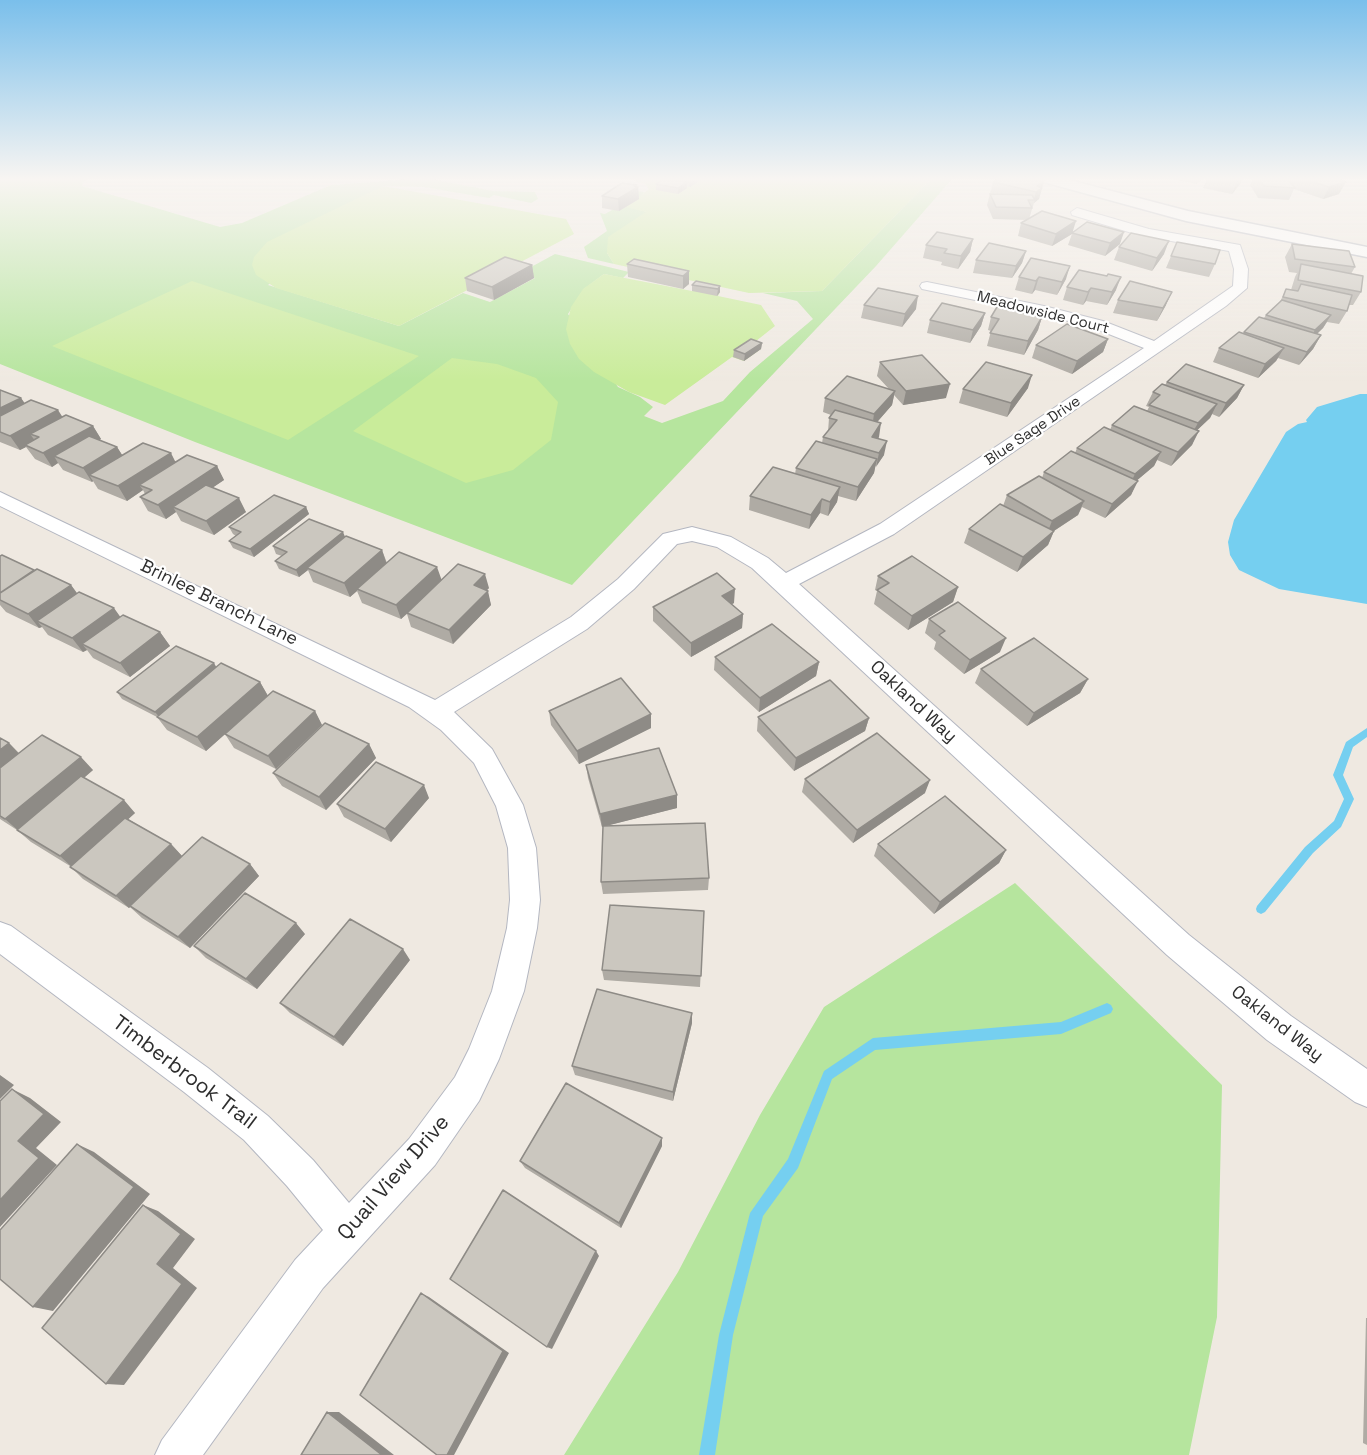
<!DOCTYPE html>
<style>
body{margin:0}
canvas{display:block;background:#efe9e1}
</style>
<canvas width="1367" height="1455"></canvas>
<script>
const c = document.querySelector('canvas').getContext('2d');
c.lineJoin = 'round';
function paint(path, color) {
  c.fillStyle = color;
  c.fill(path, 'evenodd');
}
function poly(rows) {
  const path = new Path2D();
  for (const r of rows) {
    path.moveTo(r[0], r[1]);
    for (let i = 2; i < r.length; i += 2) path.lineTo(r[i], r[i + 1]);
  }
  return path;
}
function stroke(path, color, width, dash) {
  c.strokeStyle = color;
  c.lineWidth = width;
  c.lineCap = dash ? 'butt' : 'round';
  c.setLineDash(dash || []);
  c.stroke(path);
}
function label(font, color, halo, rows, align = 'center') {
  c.font = font + ' "Space Grotesk",sans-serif';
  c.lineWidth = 4.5;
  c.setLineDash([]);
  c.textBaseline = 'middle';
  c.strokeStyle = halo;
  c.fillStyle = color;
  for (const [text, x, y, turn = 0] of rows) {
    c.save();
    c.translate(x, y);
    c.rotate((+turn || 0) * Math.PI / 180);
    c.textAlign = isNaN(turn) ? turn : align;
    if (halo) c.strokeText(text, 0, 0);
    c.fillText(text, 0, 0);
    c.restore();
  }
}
paint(poly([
 [0,178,65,178,62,179,68,180,74,178,89,178,83,182,82,186,220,227,242,223,331,185,426,178,493,191,535,192,538,199,531,203,494,195,489,198,424,187,383,186,268,285,399,326,463,293,490,302,535,278,520,273,555,254,629,272,623,278,604,274,584,289,568,314,618,387,640,397,653,407,644,416,662,423,723,401,750,372,813,319,797,301,763,293,822,291,932,178,953,178,876,266,572,585,195,442,0,364],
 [630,190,644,192,636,209,647,212,607,253,614,264,588,258,584,247,607,231,600,213,605,214,612,210],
 [1015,883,1222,1085,1217,1317,1189,1455,564,1455,678,1272,760,1115,824,1007]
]), '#b6e59e');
paint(poly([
 [641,178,932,178,822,291,749,293,614,264,607,253,608,237,646,212,626,207,649,189,645,184,634,181],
 [383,186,566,219,574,234,399,326,276,288,256,275,252,265,254,257,267,242],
 [604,274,692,291,696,288,720,292,718,296,761,305,775,326,751,345,761,349,744,361,732,357,665,405,629,392,594,372,579,359,570,344,566,329,571,307,583,289],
 [192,281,419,356,288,440,52,346],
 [452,358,497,364,536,378,558,402,551,440,513,470,466,483,353,431]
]), '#c9ec9a');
paint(poly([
 [1360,394,1367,394,1367,604,1279,589,1239,570,1230,555,1228,542,1234,520,1286,432,1298,424,1307,422,1306,420,1317,407]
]), '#75cff0');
paint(poly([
 [1367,728,1367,737,1353,747,1343,775,1354,799,1341,827,1313,853,1265,912,1261,914,1257,912,1256,909,1257,906,1305,847,1334,821,1344,799,1333,775,1346,742,1367,728],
 [1107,1003,1111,1005,1113,1009,1111,1013,1061,1034,875,1050,832,1079,798,1168,763,1216,733,1335,715,1455,699,1455,719,1335,750,1213,788,1159,824,1071,873,1038,1061,1022,1107,1003]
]), '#75cff0');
const minor = poly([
 [1077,208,1149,229,1240,245,1248,269,1247,288,1226,306,894,534,799,584,1189,935,1291,1016,1367,1069,1367,1107,1355,1102,1267,1040,1167,955,752,568,717,547,692,541,677,544,634,589,587,629,454,712,492,749,523,805,536,848,540,900,537,928,524,991,499,1059,479,1101,435,1165,323,1288,203,1455,155,1455,162,1440,295,1260,323,1230,287,1186,244,1140,184,1092,0,954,0,922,11,926,208,1068,268,1116,313,1160,349,1203,409,1139,455,1077,469,1049,492,991,507,928,510,900,508,848,496,806,474,763,441,730,409,707,0,506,0,492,435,700,571,617,618,579,663,534,692,527,731,537,768,558,786,573,880,524,1144,348,1091,327,1038,313,922,289,920,286,922,283,927,282,1044,306,1103,321,1154,341,1233,286,1234,269,1229,251,1142,236,1072,215,1071,212,1077,208]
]);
const secondary = poly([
 [1038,178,1062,178,1188,211,1367,247,1367,257,1186,221,1040,181,1038,178]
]);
stroke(minor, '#b4b7c1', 2);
stroke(secondary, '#b4b7c1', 3);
paint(minor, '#fff');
paint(secondary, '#fff');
paint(poly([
 [673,178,703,178,690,187,687,186,687,188,678,194,656,190,656,184,673,180],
 [1169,178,1204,178,1196,184],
 [1207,178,1243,178,1240,184,1232,194,1203,188],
 [1253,178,1287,178,1289,180,1290,178,1341,178,1340,180,1339,194,1323,199,1294,189,1289,200,1258,198,1250,185],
 [1044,181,1039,199,1034,203,1029,219,1120,244,1105,256,1068,245,1072,234,1052,246,1018,236,1021,223,1027,220,993,219,987,205,993,182],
 [638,187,639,199,619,211,602,208,602,196],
 [973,239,970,252,958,269,941,265,942,262,923,258,926,245],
 [1177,242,1215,264,1209,277,1166,268],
 [1292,244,1355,267,1351,274,1361,292,1353,305,1349,305,1347,311,1339,324,1327,322,1323,328,1317,334,1321,335,1313,349,1299,365,1278,358,1276,361,1258,378,1213,362,1219,348,1243,334,1244,332,1264,318,1266,315,1279,304,1286,289,1291,290,1295,277,1297,273,1289,272,1285,257],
 [1119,247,1164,254,1152,271,1114,260],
 [1026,251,1022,263,1012,278,973,273,976,260],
 [1031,258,1066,279,1057,295,1035,290,1032,294,1015,290,1019,277],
 [627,264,689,271,689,284,683,289,628,277],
 [532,265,534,278,494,300,467,291,465,278],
 [1107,276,1116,290,1107,305,1086,301,1083,305,1063,300,1067,287],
 [692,285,720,286,720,292,717,296,692,291],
 [1118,300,1166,305,1157,321,1113,313],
 [864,305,916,309,902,327,861,318],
 [985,313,981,326,970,343,927,333,930,320],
 [991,317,1042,317,1038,330,1024,355,987,346,991,331,988,330],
 [1108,339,1103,352,1072,374,1032,358,1036,345],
 [762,343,761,349,744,361,733,357,734,350],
 [880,362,946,398,903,405,894,395,892,405,877,422,879,437,877,439,884,455,875,467,874,473,856,501,838,496,837,502,828,516,820,513,809,529,749,510,750,496,795,474,796,468,822,443,823,437,828,432,829,418,831,415,823,412,825,398,889,389,877,376],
 [1167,382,1244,385,1237,398,1219,417,1212,414,1210,418,1197,430,1192,445,1171,466,1157,460,1154,466,1137,480,1131,495,1105,518,1082,507,1078,515,1054,531,1048,545,1017,572,964,543,969,529,1003,506,1007,495,1042,478,1044,472,1075,453,1077,448,1110,430,1112,425,1147,411,1149,407,1146,406,1153,392,1165,385],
 [1028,388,1007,417,959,403,963,389],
 [0,390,21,398,25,404,62,417,93,426,101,439,99,440,117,447,122,455,217,466,224,480,213,487,246,512,214,535,181,521,176,512,166,519,148,511,140,497,145,494,143,490,127,501,98,489,93,481,92,482,63,470,58,463,52,467,35,459,26,447,20,450,0,442],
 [306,507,309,514,254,557,233,548,229,541,236,536,233,534,229,527],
 [345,537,382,550,387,563,441,580,489,588,487,590,491,605,453,644,411,627,407,614,401,619,362,603,357,591,350,597,313,582,308,570,299,577,279,569,275,561,282,556,276,554,273,546],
 [0,556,71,585,77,593,120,617,160,632,170,646,130,677,93,658,87,650,83,652,48,635,42,627,39,628,6,612,0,605],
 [878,576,958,587,953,602,908,630,874,604,877,591,875,590],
 [734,603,732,604,743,614,742,628,691,657,653,621,653,607],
 [929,619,1000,652,964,674,934,649,936,642,925,633],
 [715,657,819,662,816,676,759,712,714,670],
 [216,667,260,682,268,696,206,751,167,730,157,717,122,699,117,692],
 [981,669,1088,679,1080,693,1027,726,975,683],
 [315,711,322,725,276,769,234,748,225,734],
 [549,711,651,714,651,728,579,764,551,725],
 [758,717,869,718,865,731,794,771,757,731],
 [0,738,9,743,19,753,93,770,84,778,135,813,128,819,171,844,182,856,250,864,259,876,190,948,142,918,130,907,129,908,83,879,70,866,31,842,17,830,0,819],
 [369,744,376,758,326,810,282,786,273,773],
 [586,765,677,795,677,808,605,826,709,878,708,890,603,894,601,882,603,826,602,827,588,778],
 [805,779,925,793,853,843,802,792],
 [429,798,391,842,344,817,337,804],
 [878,844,1006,850,999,863,934,914,874,856],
 [704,911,700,987,604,980,602,970],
 [305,934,257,989,206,958,194,946],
 [410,960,343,1046,290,1013,280,1003],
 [692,1013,692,1023,673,1101,575,1075,572,1066],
 [662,1146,621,1228,525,1168,520,1161],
 [1366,1318,1367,1318,1367,1445,1363,1443]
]), '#afaba4');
paint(poly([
 [690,178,703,178,690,187],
 [1199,178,1204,178,1196,184],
 [1241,178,1243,178,1240,184,1232,194,1237,182],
 [1044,181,1039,199,1034,203,1035,200,1034,200,1037,186],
 [687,182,687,188,678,194,678,188],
 [1346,182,1339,194,1323,199,1329,187],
 [637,185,637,188,638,187,639,199,619,211,618,199],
 [1076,221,1072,234,1052,246,1056,234],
 [1124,232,1120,244,1105,256,1110,243],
 [973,239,970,252,958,269,961,256],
 [1169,241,1164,254,1152,271,1157,258],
 [1026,251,1022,263,1012,278,1016,266],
 [532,265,534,278,494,300,492,287],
 [1070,266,1066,279,1057,295,1062,282],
 [689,271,689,284,683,289,683,276],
 [1039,277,1035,290,1032,294,1036,281],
 [1121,277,1116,290,1107,305,1112,292],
 [720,286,720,292,717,296,718,289],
 [1091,288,1086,301,1083,305,1088,292],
 [1172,292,1166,305,1157,321,1163,308],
 [918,296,916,309,902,327,905,314],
 [985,313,981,326,970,343,973,330],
 [1331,315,1323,328,1307,343,1315,330],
 [1042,317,1038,330,1024,355,1028,341],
 [1321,335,1313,349,1299,365,1307,352],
 [1108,339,1103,352,1072,374,1077,361],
 [762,343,761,349,744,361,745,354],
 [1284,348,1276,361,1258,378,1265,364],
 [1032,375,1028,388,1007,417,1011,403],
 [950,384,946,398,903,405,906,391],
 [1244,385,1237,398,1219,417,1226,403],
 [895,391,892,405,872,428,874,414],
 [21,398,30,411,0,427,0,408],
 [1217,404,1210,418,1190,437,1198,423],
 [58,410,67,424,39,437,30,434,36,442,25,445,26,447,20,450,10,436],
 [881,423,879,437,869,451,872,437],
 [93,426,101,439,64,460,54,456,58,463,52,467,43,453],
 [1199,431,1192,445,1171,466,1178,452],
 [887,441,884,455,876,467,879,453],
 [117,447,126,461,89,475,93,481,92,482,83,468],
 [1161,452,1154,466,1128,488,1135,474],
 [171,453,178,467,139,485,143,490,127,501,118,486],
 [877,459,874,473,856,501,858,487],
 [217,466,224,480,180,510,173,507,176,512,166,519,158,505],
 [1138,481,1131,495,1105,518,1112,504],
 [840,487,837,502,828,516,830,502],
 [239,498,246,512,214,535,206,521],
 [822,499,820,513,809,529,811,515],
 [1084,501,1078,515,1046,536,1052,521],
 [306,507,309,514,254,557,250,549],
 [1054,531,1048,545,1017,572,1023,557],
 [343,532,346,539,307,568,308,570,299,577,296,570],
 [382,550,387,565,357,589,357,591,350,597,344,583],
 [437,567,442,581,401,619,396,605],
 [485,574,489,588,477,600,474,585],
 [71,585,81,599,37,621,42,627,39,628,28,614],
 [958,587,953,602,908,630,912,616],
 [735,589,734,603,721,610,722,596],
 [488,591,491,605,453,644,449,630],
 [114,608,124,622,82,644,87,650,83,652,72,638],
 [743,614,742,628,691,657,691,643],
 [160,632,170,646,130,677,120,663],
 [1006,638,1000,652,964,674,970,660],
 [819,662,816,676,759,712,760,698],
 [214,663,218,670,161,719,155,712],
 [1088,679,1080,693,1027,726,1034,713],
 [260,682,268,696,206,751,197,737],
 [315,711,322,725,276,769,268,756],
 [651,714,651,728,579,764,577,751],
 [869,718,865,731,794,771,796,758],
 [9,743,22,757,0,774,0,750],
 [369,744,376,758,326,810,319,797],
 [81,757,93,770,20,832,5,819],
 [930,780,925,793,853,843,857,830],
 [424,785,429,798,391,842,385,829],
 [677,795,677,808,602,827,600,814],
 [124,800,135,813,74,869,60,856],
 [171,844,182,856,129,908,116,896],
 [1006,850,999,863,934,914,940,902],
 [250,864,259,876,190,948,178,937],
 [296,923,305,934,257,989,246,979],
 [403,949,410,960,343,1046,334,1037],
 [692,1013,692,1023,673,1101,673,1092],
 [0,1075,14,1085,0,1099],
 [12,1089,30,1098,61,1122,36,1148,57,1165,0,1227,0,1200],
 [662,1138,662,1146,621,1228,619,1223],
 [77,1144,94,1152,150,1194,53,1311,33,1307],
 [143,1205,158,1211,195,1239,173,1268,197,1288,124,1385,106,1384,157,1264],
 [596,1251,599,1256,552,1349,547,1347],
 [421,1293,429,1297,509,1353,454,1455,447,1455],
 [327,1412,339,1412,394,1455,382,1455]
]), '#8e8b86');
const building = poly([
 [665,178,687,182,678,188,656,184,665,178],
 [999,178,1031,178,1044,181,1037,186,1042,188,1036,192,993,182,999,178],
 [1215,178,1241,178,1237,182,1215,178],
 [1258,178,1287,178,1295,188,1264,186,1258,178],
 [1301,178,1333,178,1346,182,1329,187,1301,178],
 [622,183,637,185,634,186,638,187,618,199,602,196,622,183],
 [990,194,1032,195,1035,200,1028,200,1032,208,996,207,990,194],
 [1042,211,1076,221,1056,234,1021,223,1042,211],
 [1087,222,1124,232,1110,243,1072,233,1087,222],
 [937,232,973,239,961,256,944,253,947,249,926,245,937,232],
 [1131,233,1169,241,1157,258,1119,247,1131,233],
 [1177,242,1220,250,1215,264,1171,256,1177,242],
 [989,243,1026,251,1016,266,976,260,989,243],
 [1292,244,1349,251,1355,267,1295,259,1292,244],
 [505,257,532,265,492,287,465,278,505,257],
 [1031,258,1070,266,1062,282,1039,277,1036,281,1019,277,1031,258],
 [634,259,689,271,683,276,627,264,634,259],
 [1301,264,1363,276,1361,292,1298,280,1301,264],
 [1079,270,1107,276,1108,274,1121,277,1112,292,1091,288,1088,292,1067,287,1079,270],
 [696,281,720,286,718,289,692,285,696,281],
 [1130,281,1172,292,1163,308,1118,300,1130,281],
 [1301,284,1352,295,1347,311,1283,297,1286,289,1298,291,1301,284],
 [878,288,918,296,905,314,864,305,878,288],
 [1282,300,1331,315,1315,330,1266,315,1282,300],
 [942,303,985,313,973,330,930,320,942,303],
 [997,307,1042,317,1028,341,990,333,999,319,991,317,997,307],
 [1259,317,1321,335,1307,352,1244,332,1259,317],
 [1067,324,1108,339,1077,361,1036,345,1067,324],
 [1239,332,1284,348,1265,364,1219,348,1239,332],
 [751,339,762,343,745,354,734,350,751,339],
 [922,355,950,384,906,391,880,362,922,355],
 [986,362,1032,375,1011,403,963,389,986,362],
 [1186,364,1244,385,1226,403,1167,382,1186,364],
 [847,376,895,391,874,414,825,398,847,376],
 [1162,384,1217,404,1198,423,1149,405,1160,395,1153,392,1162,384],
 [0,390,21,398,0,408,0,390],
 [31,400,58,410,10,436,0,432,0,416,31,400],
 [1134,406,1199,431,1178,452,1112,425,1134,406],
 [835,410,881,423,872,437,887,441,879,453,823,437,837,420,829,418,835,410],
 [66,415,93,426,43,453,25,445,39,437,30,434,66,415],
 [1104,427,1161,452,1135,474,1077,448,1104,427],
 [89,436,117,447,83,468,54,456,89,436],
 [816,441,877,459,858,487,796,468,816,441],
 [143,443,171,453,118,486,89,475,143,443],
 [1071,451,1138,481,1112,504,1044,472,1071,451],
 [187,455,217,466,158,505,140,497,152,490,139,485,187,455],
 [773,467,840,487,830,502,822,499,811,515,750,496,773,467],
 [1039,476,1084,501,1052,521,1007,495,1039,476],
 [206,485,239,498,206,521,173,507,206,485],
 [274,495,306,507,250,549,229,541,241,532,229,527,274,495],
 [1000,504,1054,531,1023,557,969,529,1000,504],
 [309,519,343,532,296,570,275,561,287,552,273,546,309,519],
 [346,536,382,550,344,583,307,568,346,536],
 [399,552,437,567,396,605,357,589,399,552],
 [2,555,34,570,0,593,0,556,2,555],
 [912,556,958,587,912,616,877,590,889,583,878,576,912,556],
 [458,564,485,574,474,585,488,591,449,630,407,613,458,564],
 [37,569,71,585,28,614,0,600,0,593,37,569],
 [717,573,735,589,722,596,743,614,691,643,653,607,717,573],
 [79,592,114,608,72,638,37,621,79,592],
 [958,602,1006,638,970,660,939,635,945,631,929,619,958,602],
 [123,615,160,632,120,663,82,644,123,615],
 [772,624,819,662,760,698,715,657,772,624],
 [1034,638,1088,679,1034,713,981,669,1034,638],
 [176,646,214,663,155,712,117,692,176,646],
 [221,663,260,682,197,737,157,717,221,663],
 [621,678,651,714,577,751,549,711,621,678],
 [830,680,869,718,796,758,758,717,830,680],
 [273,691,315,711,268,756,225,734,273,691],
 [325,723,369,744,319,797,273,773,325,723],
 [877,733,930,780,857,830,805,779,877,733],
 [42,735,81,757,5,819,0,816,0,768,42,735],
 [0,738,9,743,0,750,0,738],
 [659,748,677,795,600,814,586,765,659,748],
 [376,762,424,785,385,829,337,804,376,762],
 [81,776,124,800,60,856,17,830,81,776],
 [945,796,1006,850,940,902,878,844,945,796],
 [125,818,171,844,116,896,70,867,125,818],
 [705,823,709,878,601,882,603,826,705,823],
 [202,837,250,864,178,937,130,906,202,837],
 [245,893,296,923,246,979,194,946,245,893],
 [610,905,704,911,701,976,602,970,610,905],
 [350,919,403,949,334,1037,280,1003,350,919],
 [597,989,692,1013,673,1092,572,1066,597,989],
 [566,1083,662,1138,619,1223,520,1161,566,1083],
 [12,1089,44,1114,18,1141,39,1158,0,1200,0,1101,12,1089],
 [77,1144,134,1187,33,1307,0,1279,0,1230,77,1144],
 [503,1190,596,1251,547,1347,450,1279,503,1190],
 [143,1205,181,1234,157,1264,182,1284,106,1384,42,1328,143,1205],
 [421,1293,503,1351,447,1455,437,1455,360,1395,421,1293],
 [327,1412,382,1455,301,1455,327,1412]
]);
paint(building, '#cbc7bf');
stroke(building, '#8e8b86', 1.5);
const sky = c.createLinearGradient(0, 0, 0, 381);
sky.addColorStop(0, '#7abfeb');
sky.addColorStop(0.47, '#f8f5f2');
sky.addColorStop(1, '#f8f5f200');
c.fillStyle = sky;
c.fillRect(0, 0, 1367, 381);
label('15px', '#2e2e2e', '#fff', [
 ["Meadowside Court",1043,313,14],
 ["Blue Sage Drive",1033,431,-34]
]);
label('18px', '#2e2e2e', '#fff', [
 ["Brinlee Branch Lane",219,603,26],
 ["Oakland Way",913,702,43],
 ["Oakland Way",1277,1024,38]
]);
label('21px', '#2e2e2e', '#fff', [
 ["Timberbrook Trail",184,1073,37],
 ["Quail View Drive",394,1178,-49]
]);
</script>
